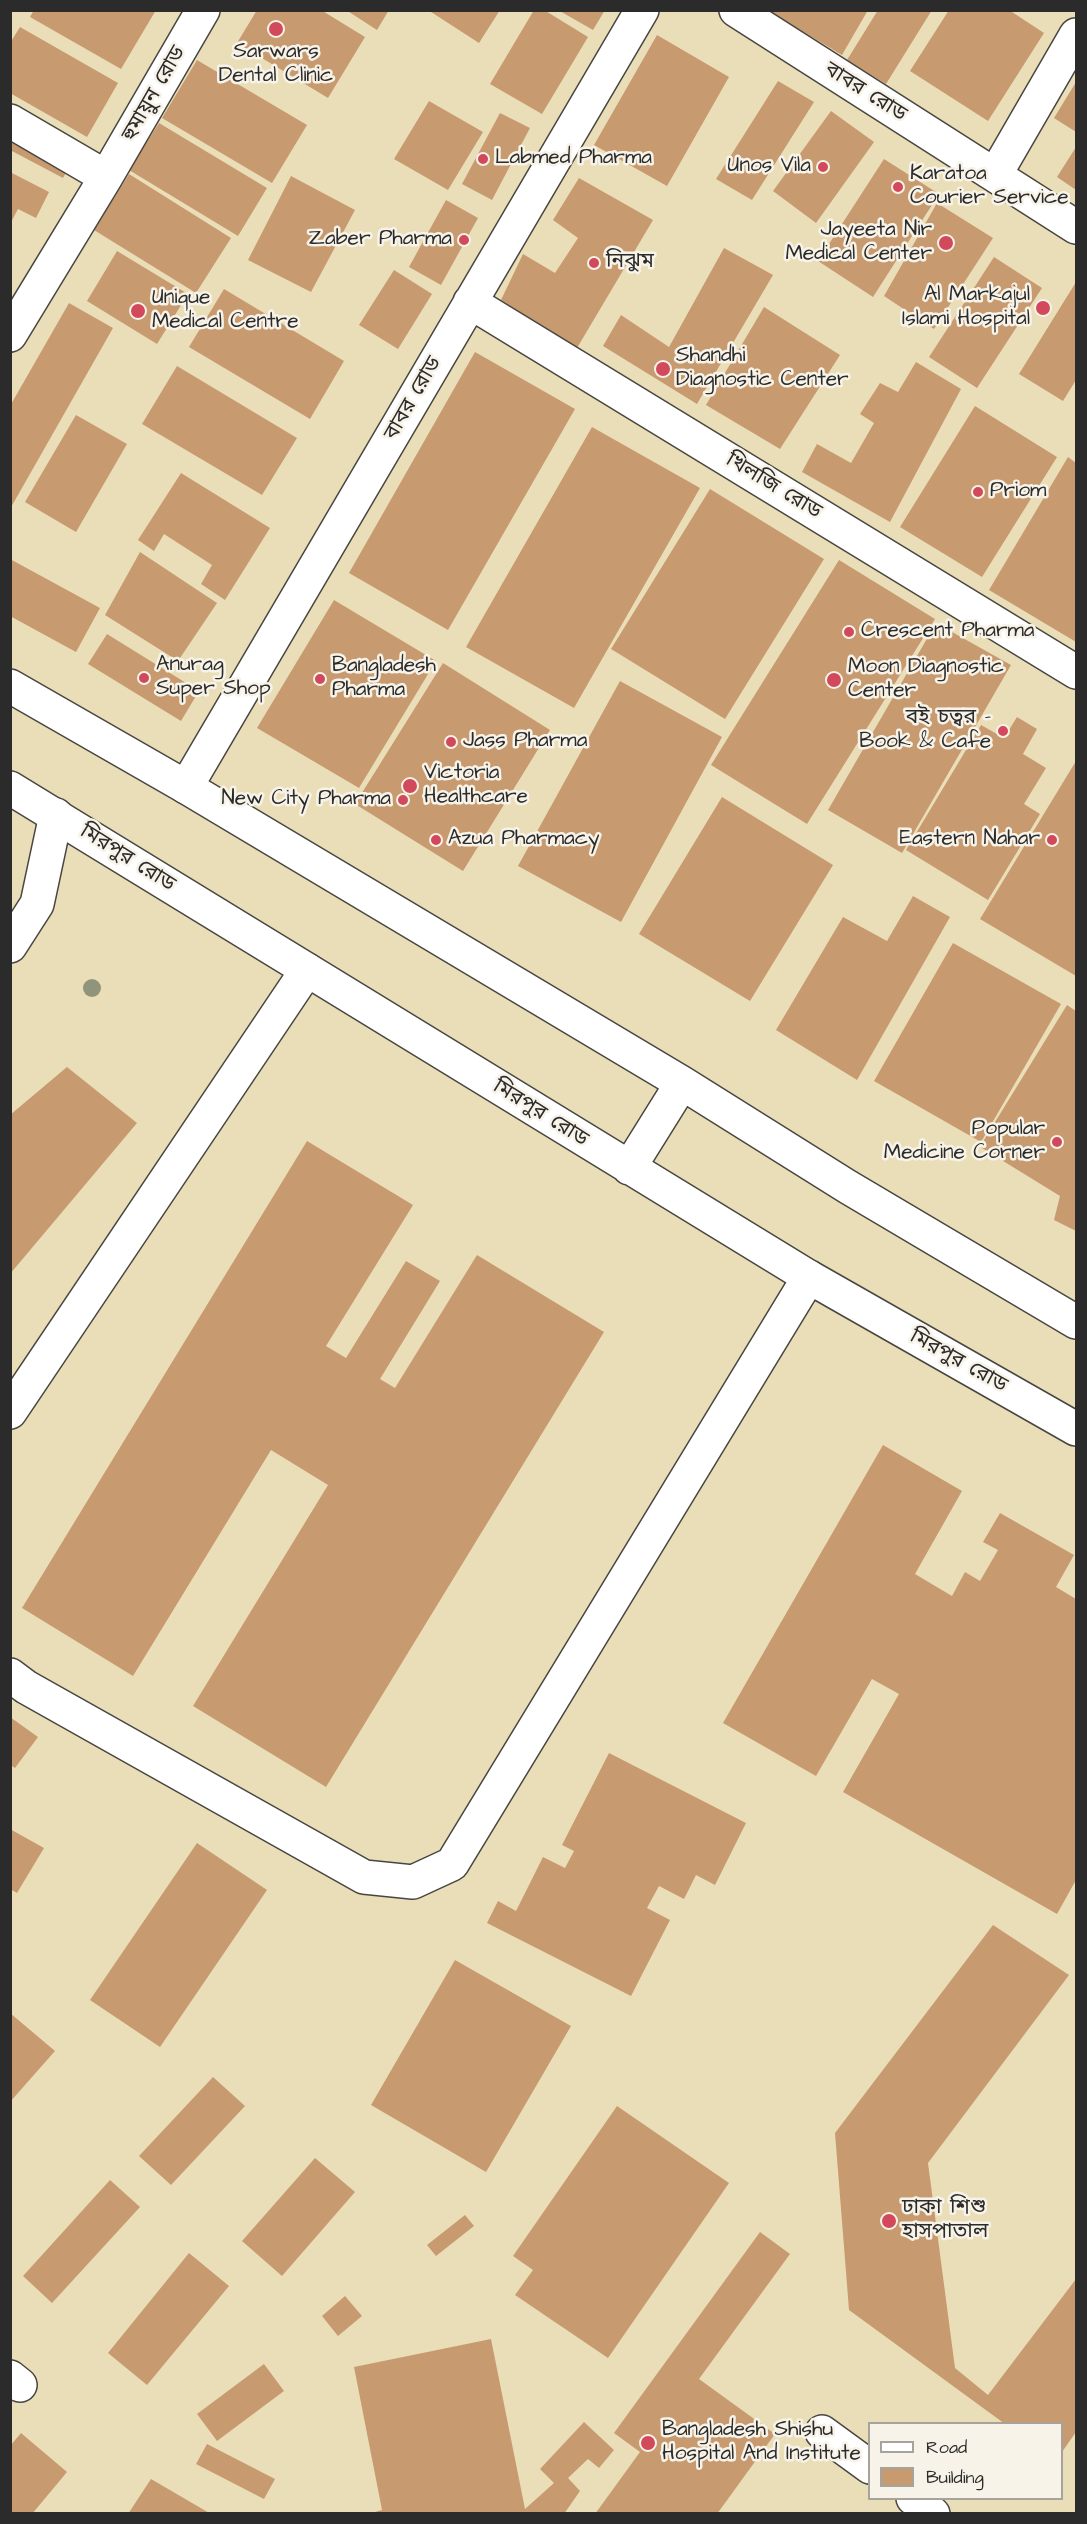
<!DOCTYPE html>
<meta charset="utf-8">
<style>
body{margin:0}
#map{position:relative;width:1087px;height:2524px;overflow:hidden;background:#eadeb9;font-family:"Architects Daughter",sans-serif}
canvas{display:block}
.frame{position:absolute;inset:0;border:12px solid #2b2b2b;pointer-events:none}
.legend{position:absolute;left:868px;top:2422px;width:195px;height:78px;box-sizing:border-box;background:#f7f3e8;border:2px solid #a5a39c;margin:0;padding:8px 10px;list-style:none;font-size:18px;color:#2b2b2b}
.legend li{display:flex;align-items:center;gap:12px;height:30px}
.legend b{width:30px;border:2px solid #a5a39c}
</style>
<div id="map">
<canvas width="1087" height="2524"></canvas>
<div class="frame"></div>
<ul class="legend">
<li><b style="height:8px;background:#fff"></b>Road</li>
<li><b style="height:16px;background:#c89a6f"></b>Building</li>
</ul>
</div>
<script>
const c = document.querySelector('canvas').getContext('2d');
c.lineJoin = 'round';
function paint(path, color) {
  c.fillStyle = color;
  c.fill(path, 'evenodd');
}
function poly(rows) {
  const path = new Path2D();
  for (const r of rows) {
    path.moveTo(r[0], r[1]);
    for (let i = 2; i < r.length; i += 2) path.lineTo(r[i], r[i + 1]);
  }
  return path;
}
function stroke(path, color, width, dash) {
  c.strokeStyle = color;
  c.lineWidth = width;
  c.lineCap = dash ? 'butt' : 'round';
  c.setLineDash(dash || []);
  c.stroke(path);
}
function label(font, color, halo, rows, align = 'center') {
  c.font = font + ' "Architects Daughter","Noto Sans Bengali",sans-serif';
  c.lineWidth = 5;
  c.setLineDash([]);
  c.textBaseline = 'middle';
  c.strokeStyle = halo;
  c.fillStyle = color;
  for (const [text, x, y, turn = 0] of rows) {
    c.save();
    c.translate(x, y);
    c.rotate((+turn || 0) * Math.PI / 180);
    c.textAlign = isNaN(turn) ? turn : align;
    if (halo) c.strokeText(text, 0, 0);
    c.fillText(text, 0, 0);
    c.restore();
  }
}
paint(poly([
 [34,10,156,10,121,69,30,17],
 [257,10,321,10,365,37,328,98,237,43],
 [346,10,389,10,377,30],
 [428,10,500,10,479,43],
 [534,10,544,10,588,37,542,114,490,84],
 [558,10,605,10,593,30],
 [767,10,868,10,842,55],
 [878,10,932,10,886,84,847,60],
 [949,10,1009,10,1044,33,988,121,910,71],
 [20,27,118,83,87,137,10,93,10,43],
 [657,35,729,77,667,186,594,145],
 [197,60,307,125,272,183,162,118],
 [778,81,814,102,752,200,716,179],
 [1076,82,1076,132,1054,118],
 [429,101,483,132,448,190,394,159],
 [831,111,874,142,816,223,773,191],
 [500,113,530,128,492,200,462,184],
 [10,118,77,153,63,178,10,150],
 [159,123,267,188,238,236,129,170],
 [1076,147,1076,190,1057,177],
 [884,159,939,194,873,297,818,261],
 [10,172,49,192,36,218,18,209,10,224],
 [129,174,231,238,196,293,94,230],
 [291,176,355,210,311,292,248,260],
 [579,178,653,220,577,348,501,300,523,254,555,273,578,238,553,220],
 [446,200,478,218,441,285,409,267],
 [937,203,993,238,934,329,884,296],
 [724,248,773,275,697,404,603,346,621,315,669,347],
 [117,251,188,294,157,344,87,301],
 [994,257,1042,288,977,388,929,357],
 [394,270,432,294,398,349,359,325],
 [1076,282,1076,380,1063,401,1019,374],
 [224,289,344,361,310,419,189,347],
 [69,303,113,328,10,509,10,406],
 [764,307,840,355,780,449,706,405],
 [475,352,575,409,448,630,349,573],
 [916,362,961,389,890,522,802,472,817,444,851,463,874,423,860,414,880,383,898,392],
 [177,366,297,438,262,495,142,424],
 [975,406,1057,457,982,577,900,527],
 [76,415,127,444,76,532,25,502],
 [592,427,700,488,574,708,466,647],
 [1068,457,1076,463,1076,642,989,590],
 [181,473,270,528,225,600,201,584,212,565,164,534,154,551,138,540],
 [710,489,824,559,725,719,611,649],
 [140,552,217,603,178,661,105,615],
 [10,559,100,608,76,652,10,616],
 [839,560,935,619,807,824,711,765],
 [334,600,436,661,359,788,257,728],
 [936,623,1011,665,902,853,828,810],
 [107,634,199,691,181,721,88,664],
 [443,663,550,730,463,871,355,804],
 [620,681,722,737,621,922,518,866],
 [1017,717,1037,729,1023,754,1046,768,1024,804,1040,814,988,900,906,850,981,725,1004,738],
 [1076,761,1076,976,980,919],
 [722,797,833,865,750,1001,639,934],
 [913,896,950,917,857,1080,776,1030,843,917,887,941],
 [953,943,1061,1004,981,1142,874,1081],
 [1067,1005,1076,1011,1076,1231,1054,1220,1060,1196,982,1148,984,1140],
 [67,1067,137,1123,10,1274,10,1115],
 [307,1141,413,1205,326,1346,346,1358,406,1261,440,1281,380,1379,395,1388,477,1255,604,1332,326,1787,193,1706,328,1485,271,1450,133,1676,22,1608],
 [883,1445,962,1491,915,1574,952,1596,965,1572,980,1581,998,1550,983,1542,1000,1513,1074,1555,1056,1587,1076,1599,1076,1880,1057,1914,843,1792,899,1694,872,1679,816,1776,723,1723],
 [10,1717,38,1737,15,1768,10,1765],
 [609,1753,746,1823,715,1885,696,1875,684,1899,659,1886,647,1908,670,1920,631,1996,487,1923,498,1901,516,1911,543,1857,565,1868,574,1851,562,1845],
 [10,1829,44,1848,17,1893,10,1889],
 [197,1843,267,1890,160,2047,90,2000],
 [993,1925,1069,1975,928,2163,955,2368,988,2395,1076,2279,1076,2432,1062,2452,1062,2424,1005,2424,849,2310,835,2133],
 [455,1960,571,2026,486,2172,371,2105],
 [10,2013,55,2051,10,2102],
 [213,2077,245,2106,171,2185,139,2156],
 [617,2106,729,2183,608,2358,515,2295,533,2270,513,2256],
 [315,2158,355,2192,282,2276,242,2241],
 [110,2180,140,2207,52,2303,23,2276],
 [465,2215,474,2226,436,2256,427,2245],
 [760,2232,790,2254,699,2379,775,2434,717,2514,595,2514,640,2452,614,2433],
 [189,2253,229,2286,147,2385,108,2353],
 [345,2296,362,2316,338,2336,322,2316],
 [491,2339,525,2509,554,2483,540,2469,584,2422,614,2450,599,2468,588,2459,568,2478,580,2491,564,2514,368,2514,382,2510,354,2367],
 [264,2364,284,2391,217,2441,197,2414],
 [21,2433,67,2472,32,2514,10,2514,10,2446],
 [207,2444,275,2479,264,2499,196,2464],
 [151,2479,211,2514,128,2514]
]), '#c89a6f');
const minor = poly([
 [736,10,1076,227],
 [10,121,106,177],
 [995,175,1076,35],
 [470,302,1076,672],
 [10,335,106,177,203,10],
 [186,787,642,10],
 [10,946,37,904,56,815],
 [10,1412,307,970],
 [10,1675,26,1687,364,1877,413,1882,452,1864,809,1277],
 [10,2377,20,2385],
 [822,2432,870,2467],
 [913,2498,933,2514]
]);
const highway = poly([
 [10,686,186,787,682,1083,848,1187,1076,1322],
 [10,788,809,1277,1076,1429],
 [629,1168,682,1083]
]);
stroke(minor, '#484640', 36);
stroke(highway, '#484640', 36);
stroke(minor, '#fff', 33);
stroke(highway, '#fff', 33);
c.fillStyle = '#8f947a';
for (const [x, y] of [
 [92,988]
]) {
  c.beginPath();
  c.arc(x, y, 9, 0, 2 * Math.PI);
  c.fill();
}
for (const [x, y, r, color] of [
 [276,29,8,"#d1495b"],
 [483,159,6,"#d1495b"],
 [823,167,6,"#d1495b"],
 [898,187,6,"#d1495b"],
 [464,240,6,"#d1495b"],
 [946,243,8,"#d1495b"],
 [594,263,6,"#d1495b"],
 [1043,308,8,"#d1495b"],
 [138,311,8,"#d1495b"],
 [663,369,8,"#d1495b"],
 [978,492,6,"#d1495b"],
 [849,632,6,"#d1495b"],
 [144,678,6,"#d1495b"],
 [320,679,6,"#d1495b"],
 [834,680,8,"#d1495b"],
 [1003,731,6,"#d1495b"],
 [451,742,6,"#d1495b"],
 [410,786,8,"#d1495b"],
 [403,800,6,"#d1495b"],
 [436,840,6,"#d1495b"],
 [1052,840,6,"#d1495b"],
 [1057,1142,6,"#d1495b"],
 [889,2221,8,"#d1495b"],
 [648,2443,8,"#d1495b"]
]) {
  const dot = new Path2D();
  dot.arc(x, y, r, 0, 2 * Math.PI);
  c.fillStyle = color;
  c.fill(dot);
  stroke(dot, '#f7f3e8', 2);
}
label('21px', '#2b2b2b', '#f7f3e8', [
 ["Sarwars",276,53,"center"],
 ["Dental Clinic",276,77,"center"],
 ["Labmed Pharma",495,159],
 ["Unos Vila",811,167,"right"],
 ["Karatoa",910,175],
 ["Courier Service",910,199],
 ["Jayeeta Nir",932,231,"right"],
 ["Medical Center",932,255,"right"],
 ["Zaber Pharma",452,240,"right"],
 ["নিঝুম",606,263],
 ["Al Markajul",1030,296,"right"],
 ["Islami Hospital",1030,320,"right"],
 ["Unique",152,299],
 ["Medical Centre",152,323],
 ["Shandhi",676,357],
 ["Diagnostic Center",676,381],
 ["Priom",990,492],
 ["Crescent Pharma",861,632],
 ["Anurag",156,666],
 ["Super Shop",156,690],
 ["Bangladesh",332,667],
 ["Pharma",332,691],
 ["Moon Diagnostic",848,668],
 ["Center",848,692],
 ["বই চত্বর -",991,719,"right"],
 ["Book & Cafe",991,743,"right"],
 ["Jass Pharma",463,742],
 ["Victoria",424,774],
 ["Healthcare",424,798],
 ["New City Pharma",391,800,"right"],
 ["Azua Pharmacy",448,840],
 ["Eastern Nahar",1040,840,"right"],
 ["Popular",1045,1130,"right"],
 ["Medicine Corner",1045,1154,"right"],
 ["ঢাকা শিশু",902,2209],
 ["হাসপাতাল",902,2233],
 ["Bangladesh Shishu",662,2431],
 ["Hospital And Institute",662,2455]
], 'left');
label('21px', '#2b2b2b', '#f7f3e8', [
 ["বাবর রোড",865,93,32],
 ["হুমায়ুন রোড",155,94,-60],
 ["বাবর রোড",414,399,-60],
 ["খিলজি রোড",773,487,31],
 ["মিরপুর রোড",127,859,32],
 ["মিরপুর রোড",540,1114,32],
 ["মিরপুর রোড",958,1362,29]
]);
</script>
